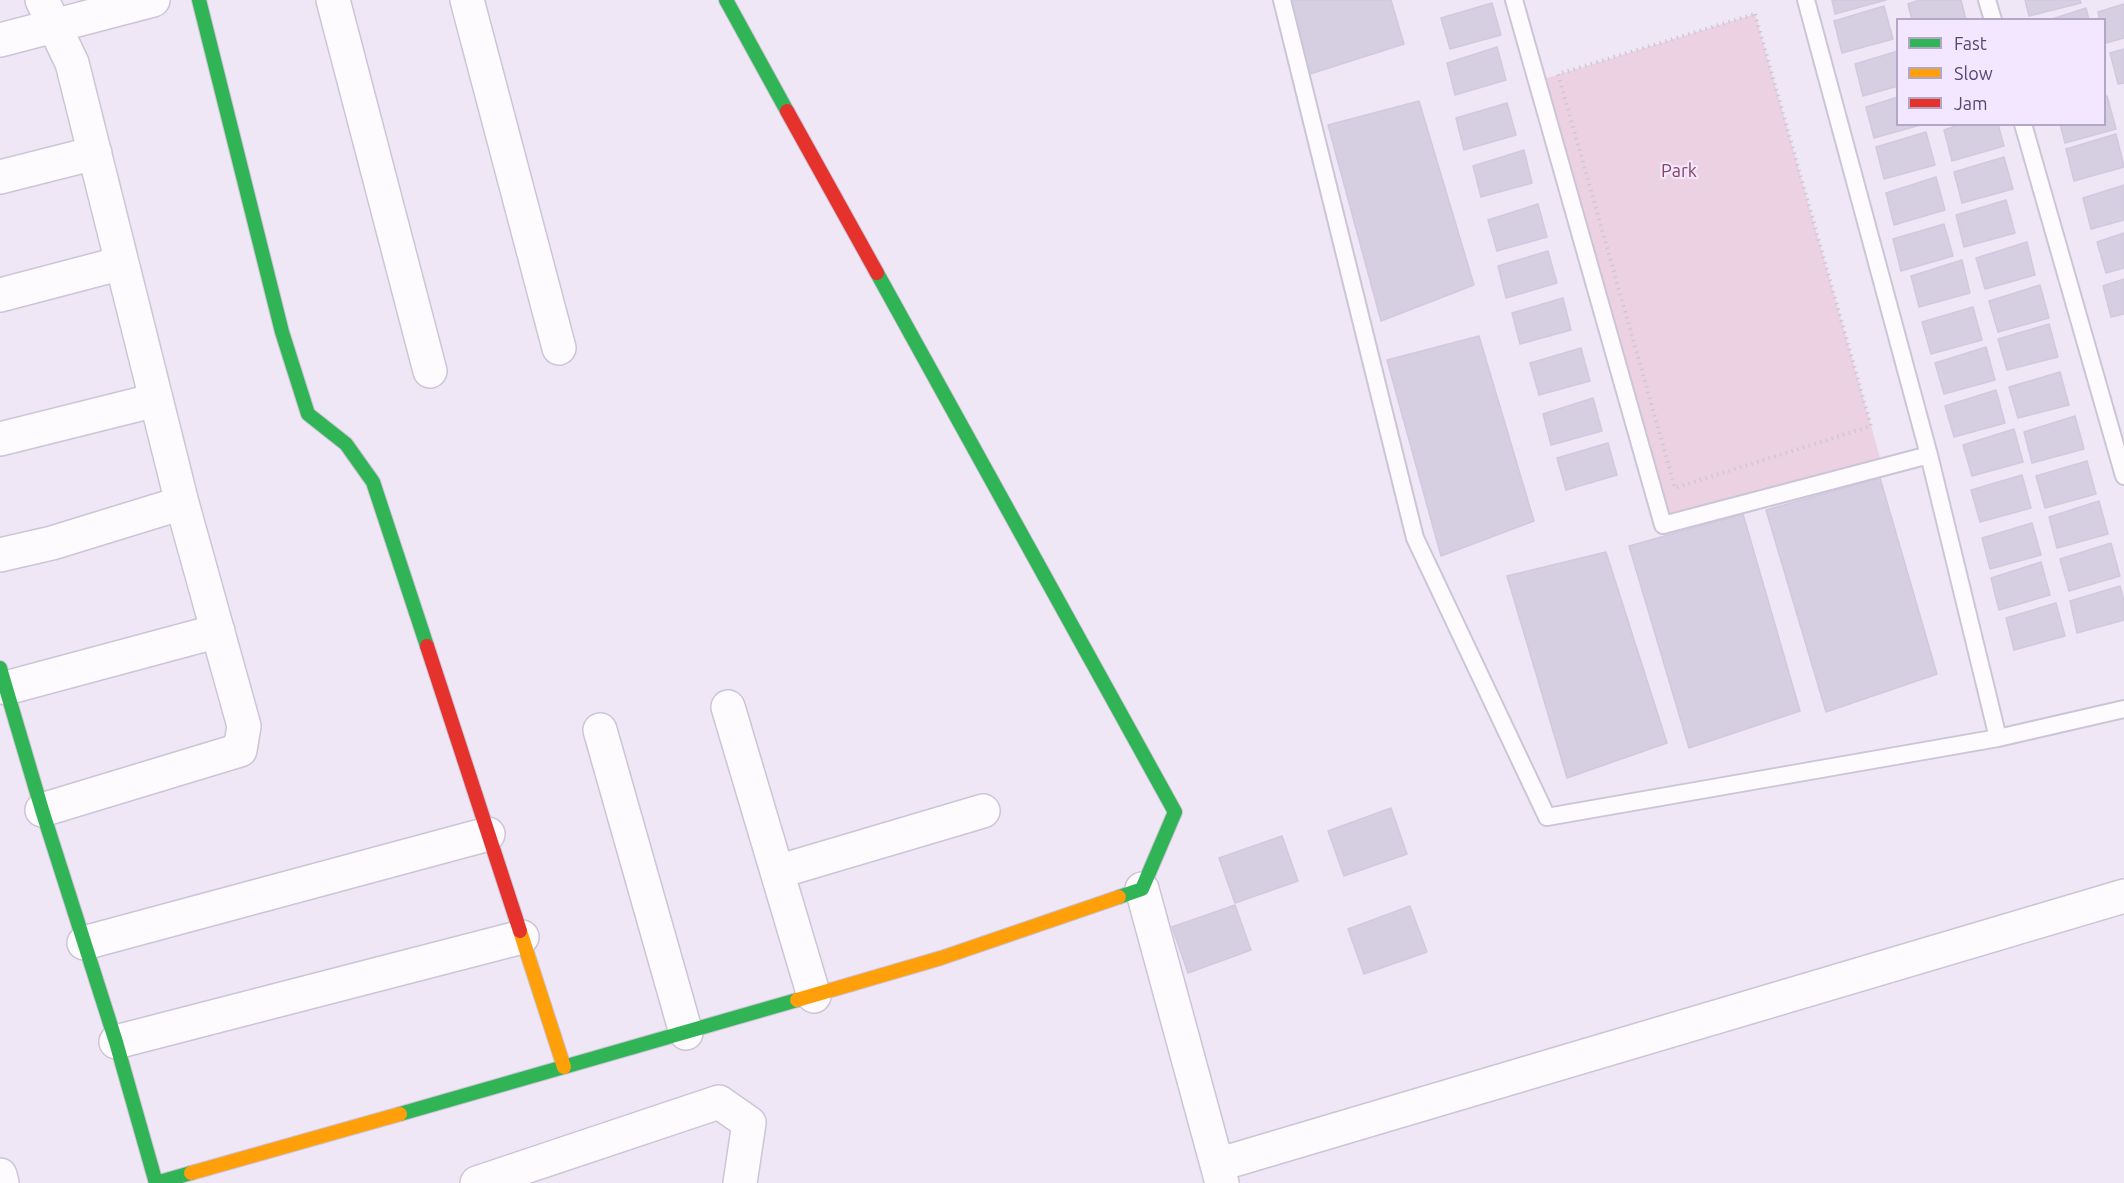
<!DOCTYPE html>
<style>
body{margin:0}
#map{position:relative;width:2124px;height:1183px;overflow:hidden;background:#efe7f6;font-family:Ubuntu,sans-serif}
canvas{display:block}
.legend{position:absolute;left:1896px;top:18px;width:210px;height:108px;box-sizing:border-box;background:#f3e7ff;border:2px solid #b3a7c7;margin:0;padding:8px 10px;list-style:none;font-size:18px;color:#534873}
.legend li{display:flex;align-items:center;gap:12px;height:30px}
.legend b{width:30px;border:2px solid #b3a7c7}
</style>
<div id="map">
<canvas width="2124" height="1183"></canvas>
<ul class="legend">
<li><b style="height:8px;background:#30b455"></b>Fast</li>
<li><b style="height:8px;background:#ff9f0a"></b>Slow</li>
<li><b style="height:8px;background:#e5322d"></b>Jam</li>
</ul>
</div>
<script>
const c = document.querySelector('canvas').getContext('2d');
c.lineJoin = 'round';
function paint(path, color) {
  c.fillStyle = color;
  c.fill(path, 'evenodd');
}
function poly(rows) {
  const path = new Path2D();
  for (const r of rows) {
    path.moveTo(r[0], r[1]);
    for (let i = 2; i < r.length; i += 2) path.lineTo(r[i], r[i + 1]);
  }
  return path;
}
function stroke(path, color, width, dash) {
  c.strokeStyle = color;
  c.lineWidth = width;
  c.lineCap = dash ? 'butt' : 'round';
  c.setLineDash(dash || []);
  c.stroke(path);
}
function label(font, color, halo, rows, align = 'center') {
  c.font = font + ' Ubuntu,sans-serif';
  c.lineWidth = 4.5;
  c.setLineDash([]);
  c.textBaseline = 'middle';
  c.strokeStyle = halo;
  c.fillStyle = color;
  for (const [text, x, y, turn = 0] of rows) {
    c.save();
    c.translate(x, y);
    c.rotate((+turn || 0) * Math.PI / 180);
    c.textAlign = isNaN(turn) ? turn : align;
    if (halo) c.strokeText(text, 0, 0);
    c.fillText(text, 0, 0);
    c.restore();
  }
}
paint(poly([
 [1755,14,1884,472,1663,525,1531,83]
]), '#ecd1e3');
const building = poly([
 [1290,0,1391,0,1404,44,1310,74,1290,0],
 [1832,0,1886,0,1835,14,1832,0],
 [1919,0,1961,0,1966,20,1912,20,1908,4,1919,0],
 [2025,0,2080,0,2081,3,2029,16,2025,0],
 [1492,3,1501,35,1450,49,1441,18,1492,3],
 [2124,4,2124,38,2106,43,2104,20,2100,20,2098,12,2124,4],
 [1884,6,1893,39,1842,53,1834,21,1884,6],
 [2086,8,2089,20,2049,20,2086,8],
 [1497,47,1506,80,1455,95,1447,63,1497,47],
 [2124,49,2124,83,2118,84,2110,53,2124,49],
 [1898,51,1898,86,1863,96,1855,64,1898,51],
 [2107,96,2116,129,2065,143,2060,124,2104,124,2104,97,2107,96],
 [1898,97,1898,124,1924,124,1874,138,1866,107,1898,97],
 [1419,101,1474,285,1381,321,1328,125,1419,101],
 [1507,103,1516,135,1464,150,1456,118,1507,103],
 [1961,124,1998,124,2004,146,1952,161,1944,130,1961,124],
 [1926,132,1935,165,1884,179,1876,147,1926,132],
 [2116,134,2124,167,2074,181,2066,149,2116,134],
 [1524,150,1532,183,1481,197,1473,166,1524,150],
 [2004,157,2013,189,1962,203,1954,172,2004,157],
 [1936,177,1945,210,1894,225,1886,193,1936,177],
 [2124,185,2124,220,2091,229,2083,198,2124,185],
 [2006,200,2015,233,1964,247,1956,215,2006,200],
 [1538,204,1547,237,1497,251,1488,220,1538,204],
 [1944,224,1953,256,1901,271,1893,239,1944,224],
 [2124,233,2124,268,2106,273,2097,242,2124,233],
 [2027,242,2035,275,1985,289,1976,258,2027,242],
 [1548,251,1557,283,1506,298,1498,266,1548,251],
 [1962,260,1970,293,1919,307,1911,276,1962,260],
 [2124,279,2124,314,2111,317,2103,286,2124,279],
 [2040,285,2049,318,1998,332,1989,301,2040,285],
 [1563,298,1571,330,1520,344,1512,313,1563,298],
 [1973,307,1982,340,1931,354,1922,322,1973,307],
 [2049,324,2058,357,2007,370,1998,339,2049,324],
 [1479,336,1534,521,1441,556,1387,360,1479,336],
 [1986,347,1995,380,1944,394,1935,363,1986,347],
 [1581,348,1590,381,1539,395,1530,363,1581,348],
 [2060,372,2069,405,2018,418,2009,387,2060,372],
 [1996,390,2005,423,1954,437,1945,406,1996,390],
 [1593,398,1602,431,1551,445,1543,414,1593,398],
 [2075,416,2084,449,2032,463,2024,432,2075,416],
 [2014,429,2023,462,1972,476,1963,445,2014,429],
 [1608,443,1617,475,1566,490,1557,458,1608,443],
 [2087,461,2096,494,2045,508,2036,476,2087,461],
 [2022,475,2031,508,1980,522,1971,490,2022,475],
 [1880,478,1937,674,1826,712,1766,510,1880,478],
 [2099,501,2108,534,2057,548,2049,517,2099,501],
 [1743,514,1800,711,1689,748,1629,546,1743,514],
 [2032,523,2041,555,1990,569,1982,538,2032,523],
 [2111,543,2120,576,2069,591,2060,559,2111,543],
 [1606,552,1667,743,1567,778,1507,576,1606,552],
 [2041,562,2050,595,1999,610,1991,578,2041,562],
 [2120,586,2124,601,2124,620,2077,633,2070,601,2120,586],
 [2056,603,2065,636,2014,650,2006,618,2056,603],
 [1391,808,1407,854,1344,876,1328,831,1391,808],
 [1282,836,1298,881,1235,903,1219,858,1282,836],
 [1235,905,1251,950,1188,973,1172,927,1235,905],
 [1410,906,1427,952,1364,974,1348,929,1410,906]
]);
paint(building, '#d6cfe2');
stroke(building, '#d1c9df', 1.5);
const lane = poly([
 [1282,0,1415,538,1547,817,1998,738,2124,709],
 [1514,0,1663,525,1929,455,1806,0],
 [1987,0,1993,20],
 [2023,124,2124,476],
 [1929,455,1998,738]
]);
const street = poly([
 [42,0,72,63,182,503,244,726,240,750,42,810],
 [333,0,430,371],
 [467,0,559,348],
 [0,40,153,0],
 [0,177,95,153],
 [0,295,122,263],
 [0,439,156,400],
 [0,555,52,543,182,503],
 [6,688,218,631],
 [728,707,814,996],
 [600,730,686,1033],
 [777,872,983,811],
 [1142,889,1222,1183],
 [84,943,488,834],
 [116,1042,522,937],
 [1217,1165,2124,896],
 [0,1175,2,1183],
 [477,1183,719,1102,749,1123,740,1183]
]);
const fast = poly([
 [199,0,282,332,308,414,346,444,373,482,427,646],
 [726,0,787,111],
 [877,273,1175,812,1142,889,1119,897],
 [0,668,42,810,116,1042,156,1183,191,1173],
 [400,1114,797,1000]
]);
const slow = poly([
 [520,931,564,1067],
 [797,1000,941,958,1119,897],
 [191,1173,400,1114]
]);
const jam = poly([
 [787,111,877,273],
 [427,646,520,931]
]);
stroke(lane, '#ccc5d7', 20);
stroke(street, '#ccc5d7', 36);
stroke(fast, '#cbc4d6', 16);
stroke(slow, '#cbc4d6', 16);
stroke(jam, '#cbc4d6', 16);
stroke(poly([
 [1755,14,1871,426,1675,488,1558,74,1755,14]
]), '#ccc9d7', 4, [1.5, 4.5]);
stroke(lane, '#fdfbfe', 16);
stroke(street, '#fdfbfe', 33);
stroke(fast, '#30b455', 14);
stroke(slow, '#ff9f0a', 14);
stroke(jam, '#e5322d', 14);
label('18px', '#85455d', '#f3e7ff', [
 ["Park",1679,171]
]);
</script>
